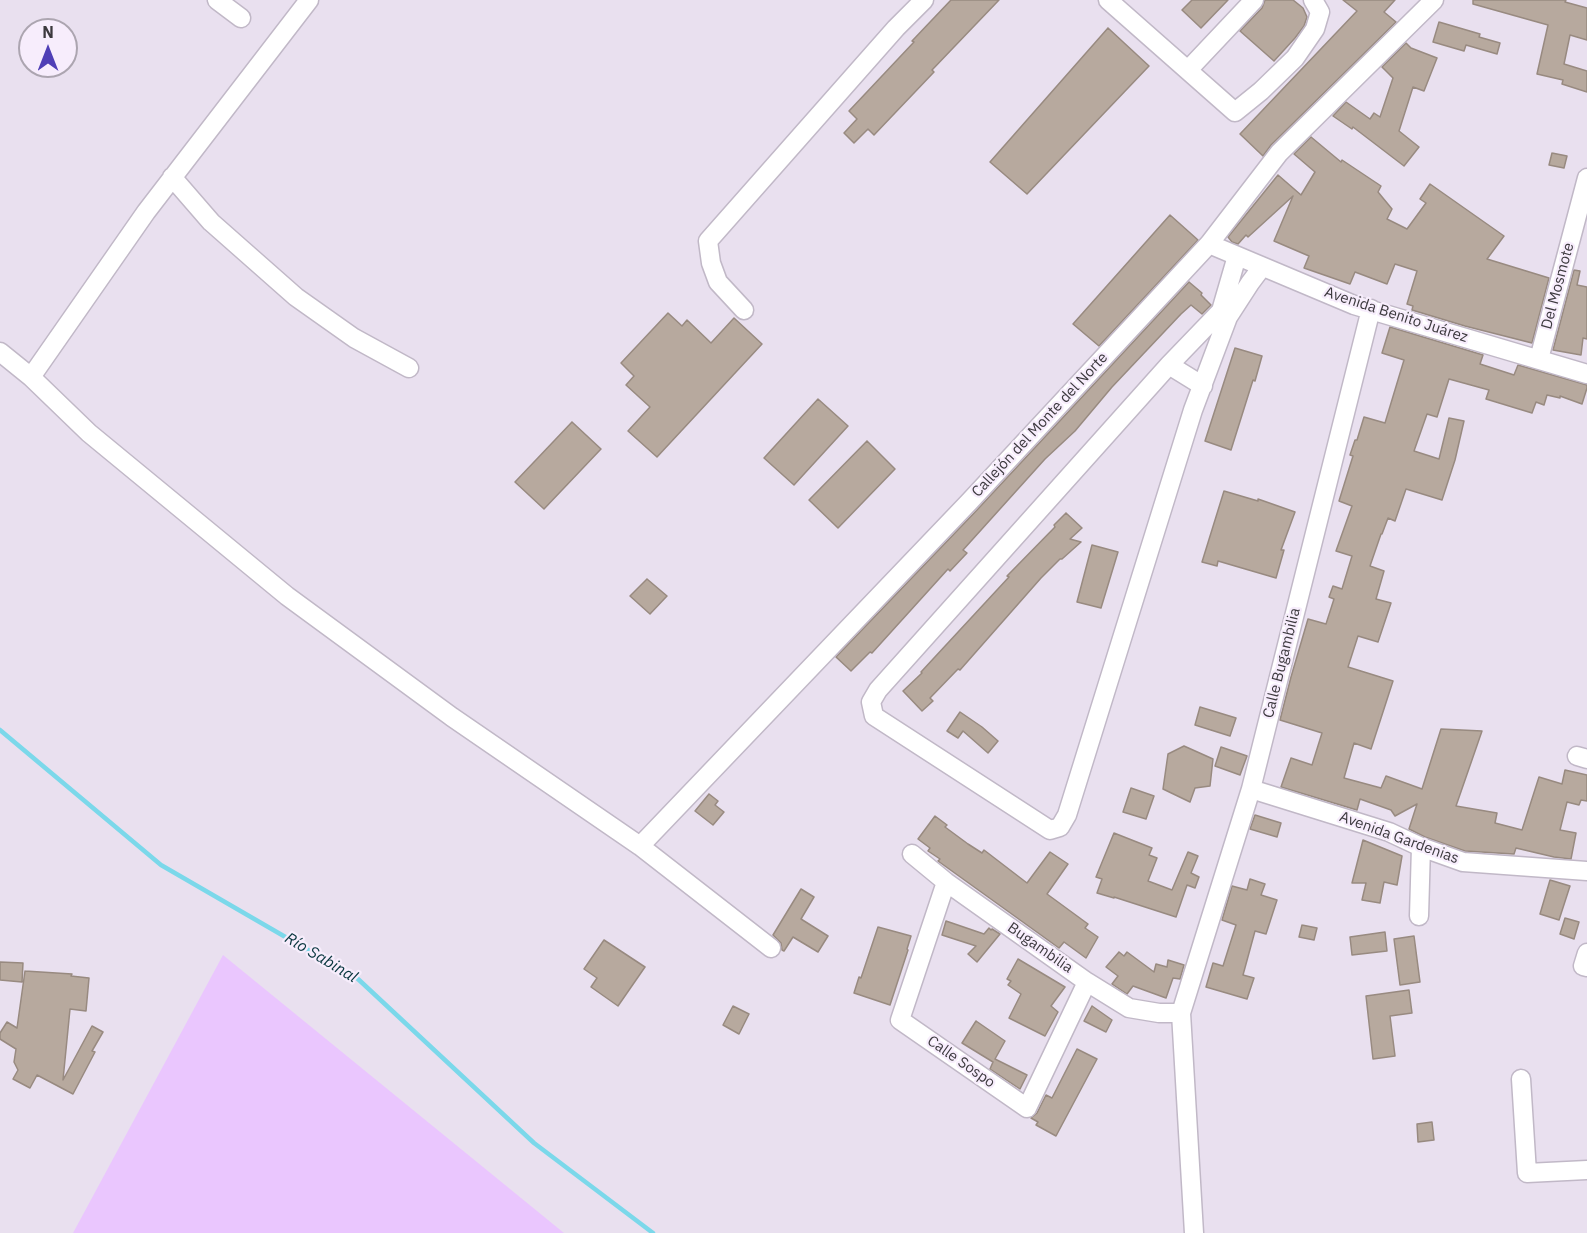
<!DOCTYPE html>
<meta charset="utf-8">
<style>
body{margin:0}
#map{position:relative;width:1587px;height:1233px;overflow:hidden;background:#e9e0ef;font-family:"IBM Plex Sans",sans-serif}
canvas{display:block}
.north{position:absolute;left:18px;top:18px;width:60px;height:60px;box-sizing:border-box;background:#f7edfc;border:2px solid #aca5b0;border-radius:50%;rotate:0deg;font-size:16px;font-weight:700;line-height:24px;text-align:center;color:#3c393e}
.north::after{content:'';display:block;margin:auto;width:21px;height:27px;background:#4f3fb6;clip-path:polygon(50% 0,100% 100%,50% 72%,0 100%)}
</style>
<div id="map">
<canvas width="1587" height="1233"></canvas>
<div class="north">N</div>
</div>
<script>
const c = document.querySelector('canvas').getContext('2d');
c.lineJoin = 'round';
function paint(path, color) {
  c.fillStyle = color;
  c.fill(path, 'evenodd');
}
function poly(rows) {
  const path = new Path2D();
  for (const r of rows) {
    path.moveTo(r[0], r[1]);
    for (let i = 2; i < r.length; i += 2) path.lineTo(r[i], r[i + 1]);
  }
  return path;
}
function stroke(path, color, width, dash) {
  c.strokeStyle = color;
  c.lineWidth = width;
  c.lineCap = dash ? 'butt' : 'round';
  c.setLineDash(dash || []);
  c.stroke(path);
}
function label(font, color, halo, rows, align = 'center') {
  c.font = font + ' "IBM Plex Sans",sans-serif';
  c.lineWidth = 4.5;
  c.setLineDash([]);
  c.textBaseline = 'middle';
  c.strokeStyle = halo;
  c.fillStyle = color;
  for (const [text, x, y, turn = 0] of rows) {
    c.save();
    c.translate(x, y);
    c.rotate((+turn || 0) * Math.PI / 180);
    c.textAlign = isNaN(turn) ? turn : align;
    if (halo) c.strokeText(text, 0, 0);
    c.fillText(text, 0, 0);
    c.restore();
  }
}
paint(poly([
 [223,955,564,1233,73,1233]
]), '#eac6fe');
stroke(poly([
 [0,730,161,865,358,979,534,1143,653,1233]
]), '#7bd8ea', 4.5);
const building = poly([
 [951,0,999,0,932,70,934,72,874,135,868,129,854,143,844,133,857,119,849,111,914,42,912,41,951,0],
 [1192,0,1228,0,1201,28,1182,10,1192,0],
 [1265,0,1293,0,1303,8,1307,17,1304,26,1295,38,1274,61,1240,31,1262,8,1265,0],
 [1343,0,1395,0,1384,12,1396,22,1271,145,1263,156,1240,134,1357,11,1343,0],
 [1473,0,1566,0,1565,2,1587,8,1587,40,1570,35,1564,64,1587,71,1587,92,1562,84,1563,80,1537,74,1548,25,1473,4,1473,0],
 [1439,22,1480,34,1479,37,1500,43,1497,54,1466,45,1464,51,1433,42,1439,22],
 [1108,28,1149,66,1027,194,990,162,1108,28],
 [1406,43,1411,48,1437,58,1424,91,1413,87,1399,131,1419,147,1404,166,1353,127,1352,129,1333,116,1346,102,1370,119,1374,113,1380,117,1393,78,1382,67,1406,43],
 [1311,137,1341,162,1342,160,1381,186,1378,192,1392,209,1387,219,1407,229,1426,203,1420,199,1430,184,1504,236,1487,259,1549,278,1532,343,1465,326,1412,310,1413,306,1407,304,1417,271,1395,264,1387,284,1355,272,1350,284,1304,268,1309,256,1274,241,1293,196,1248,237,1246,235,1238,244,1232,242,1228,237,1278,175,1301,195,1315,172,1294,154,1311,137],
 [1552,153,1567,156,1564,168,1549,165,1552,153],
 [1170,215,1198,240,1099,346,1073,324,1170,215],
 [1574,270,1580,271,1577,285,1587,287,1587,339,1583,338,1581,355,1553,350,1574,270],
 [1189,282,1202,293,1201,295,1211,305,1202,314,1191,305,1181,314,1112,387,1075,431,1045,459,963,550,967,553,950,571,948,569,872,653,870,652,851,671,836,657,977,510,1189,282],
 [668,313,682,326,687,320,711,343,734,318,762,344,657,457,628,431,650,407,626,385,634,376,621,363,668,313],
 [1390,327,1483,355,1480,364,1514,375,1518,365,1587,385,1587,388,1582,404,1560,396,1560,398,1547,395,1544,405,1536,402,1532,413,1486,399,1489,390,1449,379,1437,417,1427,414,1414,451,1439,459,1449,418,1464,421,1455,460,1442,500,1406,489,1395,521,1388,518,1382,534,1381,534,1370,566,1384,571,1376,599,1391,603,1378,642,1358,636,1348,667,1393,681,1371,749,1354,743,1344,778,1381,788,1386,776,1422,789,1441,729,1482,731,1456,806,1497,813,1495,823,1522,830,1539,777,1562,784,1565,770,1587,775,1587,801,1581,800,1579,805,1567,802,1560,830,1576,833,1571,859,1554,857,1516,848,1514,854,1465,851,1425,837,1409,829,1417,804,1395,816,1391,810,1360,799,1357,810,1281,787,1291,758,1312,765,1322,733,1280,720,1291,677,1308,619,1326,624,1334,599,1329,597,1333,586,1342,589,1352,556,1336,551,1352,506,1339,501,1353,456,1350,455,1355,440,1357,440,1364,417,1385,423,1404,360,1382,353,1390,327],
 [1235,348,1262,356,1255,381,1253,380,1231,450,1205,441,1235,348],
 [818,399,848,426,794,485,764,458,818,399],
 [572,422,601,449,544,509,515,482,572,422],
 [867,441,895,469,838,528,809,500,867,441],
 [1224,491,1258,501,1258,499,1295,512,1281,550,1284,550,1276,578,1218,561,1217,566,1202,562,1224,491],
 [1066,513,1082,528,1070,539,1081,542,1062,559,1060,559,1041,578,960,670,958,669,930,698,933,701,922,711,903,691,922,673,921,672,1009,577,1007,576,1055,527,1054,525,1066,513],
 [1092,545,1118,552,1101,608,1077,602,1092,545],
 [647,579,667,596,650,614,630,596,647,579],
 [1200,707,1236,718,1230,736,1195,725,1200,707],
 [960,712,982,727,998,741,988,753,963,731,958,738,947,731,960,712],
 [1184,746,1213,759,1210,786,1195,788,1190,802,1163,789,1168,754,1184,746],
 [1221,747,1247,756,1240,775,1215,766,1221,747],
 [1131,788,1154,796,1146,819,1123,812,1131,788],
 [709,794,718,801,715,805,724,812,713,825,695,811,709,794],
 [1255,815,1281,823,1277,837,1250,829,1255,815],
 [935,816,947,825,945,827,968,844,982,853,984,850,1027,883,1050,852,1068,864,1047,894,1088,924,1085,928,1098,937,1086,958,1064,942,1059,948,938,861,940,859,928,851,930,848,918,839,935,816],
 [1114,833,1152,848,1149,855,1157,858,1148,881,1172,890,1188,852,1198,856,1191,873,1199,877,1195,888,1187,885,1176,917,1114,897,1114,898,1097,893,1102,879,1096,877,1114,833],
 [1363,840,1402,856,1397,885,1384,882,1380,903,1362,900,1366,883,1352,883,1363,840],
 [1250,879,1265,884,1261,895,1277,900,1266,934,1255,931,1243,975,1254,978,1247,999,1206,987,1213,963,1223,966,1236,925,1222,920,1232,886,1247,890,1250,879],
 [1550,880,1570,886,1559,920,1540,914,1550,880],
 [801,889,814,897,801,919,828,936,818,952,793,937,784,951,782,950,781,943,773,935,801,889],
 [1565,918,1579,922,1574,939,1560,934,1565,918],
 [946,921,984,934,989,928,991,930,992,929,1000,934,977,962,968,954,976,946,942,935,946,921],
 [1302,925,1317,928,1314,940,1299,937,1302,925],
 [878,927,911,936,907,949,908,950,890,1005,854,993,859,977,861,978,878,927],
 [1385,932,1387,951,1352,955,1350,937,1385,932],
 [1414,936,1420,982,1400,985,1394,939,1414,936],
 [604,940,645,967,618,1006,591,987,597,978,584,969,604,940],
 [1119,952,1124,956,1127,952,1154,972,1156,964,1167,967,1168,960,1184,965,1180,979,1173,978,1166,998,1133,986,1127,994,1112,984,1118,976,1106,967,1119,952],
 [1018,959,1065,987,1051,1006,1058,1012,1045,1036,1009,1018,1021,994,1008,985,1011,981,1007,979,1018,959],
 [0,962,23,963,22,982,0,980,0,962],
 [25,971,72,974,71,976,89,978,86,1011,70,1009,63,1080,92,1026,103,1032,92,1051,95,1052,73,1094,37,1075,30,1088,13,1079,18,1070,14,1062,16,1049,0,1039,0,1033,7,1022,17,1028,25,971],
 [1409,990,1412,1013,1390,1016,1395,1056,1373,1059,1366,996,1409,990],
 [733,1006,749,1014,739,1034,723,1025,733,1006],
 [1092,1006,1112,1020,1106,1032,1084,1021,1092,1006],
 [976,1021,1005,1041,995,1059,1027,1075,1020,1089,990,1069,993,1062,962,1043,976,1021],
 [1077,1049,1097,1059,1056,1136,1036,1125,1038,1122,1031,1118,1037,1113,1046,1095,1052,1098,1077,1049],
 [1432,1122,1434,1140,1418,1142,1417,1124,1432,1122]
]);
paint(building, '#b7a99e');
stroke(building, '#988a80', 1.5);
const minor = poly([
 [217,0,241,18],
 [1108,0,1235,112,1261,91,1295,58,1315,29,1320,12,1313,0],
 [1188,70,1254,0],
 [172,177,211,222,296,297,354,338,409,368],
 [1209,244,1354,305,1587,374],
 [1237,256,1221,311,1169,365,878,690,871,702,874,716,1050,830,1060,827,1067,815,1193,410,1228,317,1250,283,1262,267],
 [744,310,718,282,711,263,708,241,896,28,924,0],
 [0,352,31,377,89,433,287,596,452,717,640,846,771,948],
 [1539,359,1587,178],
 [1169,365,1203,386],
 [31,377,146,212,309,0],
 [1577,756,1587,759],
 [1251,789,1389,832,1421,847,1463,862,1587,871],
 [640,846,969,502,1209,244,1279,153,1434,0],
 [912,854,946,882,1087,982,1129,1008,1159,1013,1181,1013],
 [946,882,900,1020,1027,1108,1087,982],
 [1419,916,1421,847],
 [1587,953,1583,966,1587,967],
 [1521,1079,1527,1173,1587,1170],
 [1194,1233,1181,1013,1251,789,1371,309]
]);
stroke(minor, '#c1b8c7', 21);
stroke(minor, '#fff', 18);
label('15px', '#3c393e', '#f7edfc', [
 ["Del Mosmote",1558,286,-75],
 ["Avenida Benito Juárez",1396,315,18],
 ["Callejón del Monte del Norte",1040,425,-47],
 ["Calle Bugambilia",1282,663,-76],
 ["Avenida Gardenias",1399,838,20],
 ["Bugambilia",1040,948,35],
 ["Calle Sospo",961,1062,35]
]);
label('italic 16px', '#07353d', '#f7edfc', [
 ["Río Sabinal",321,958,31]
]);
</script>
